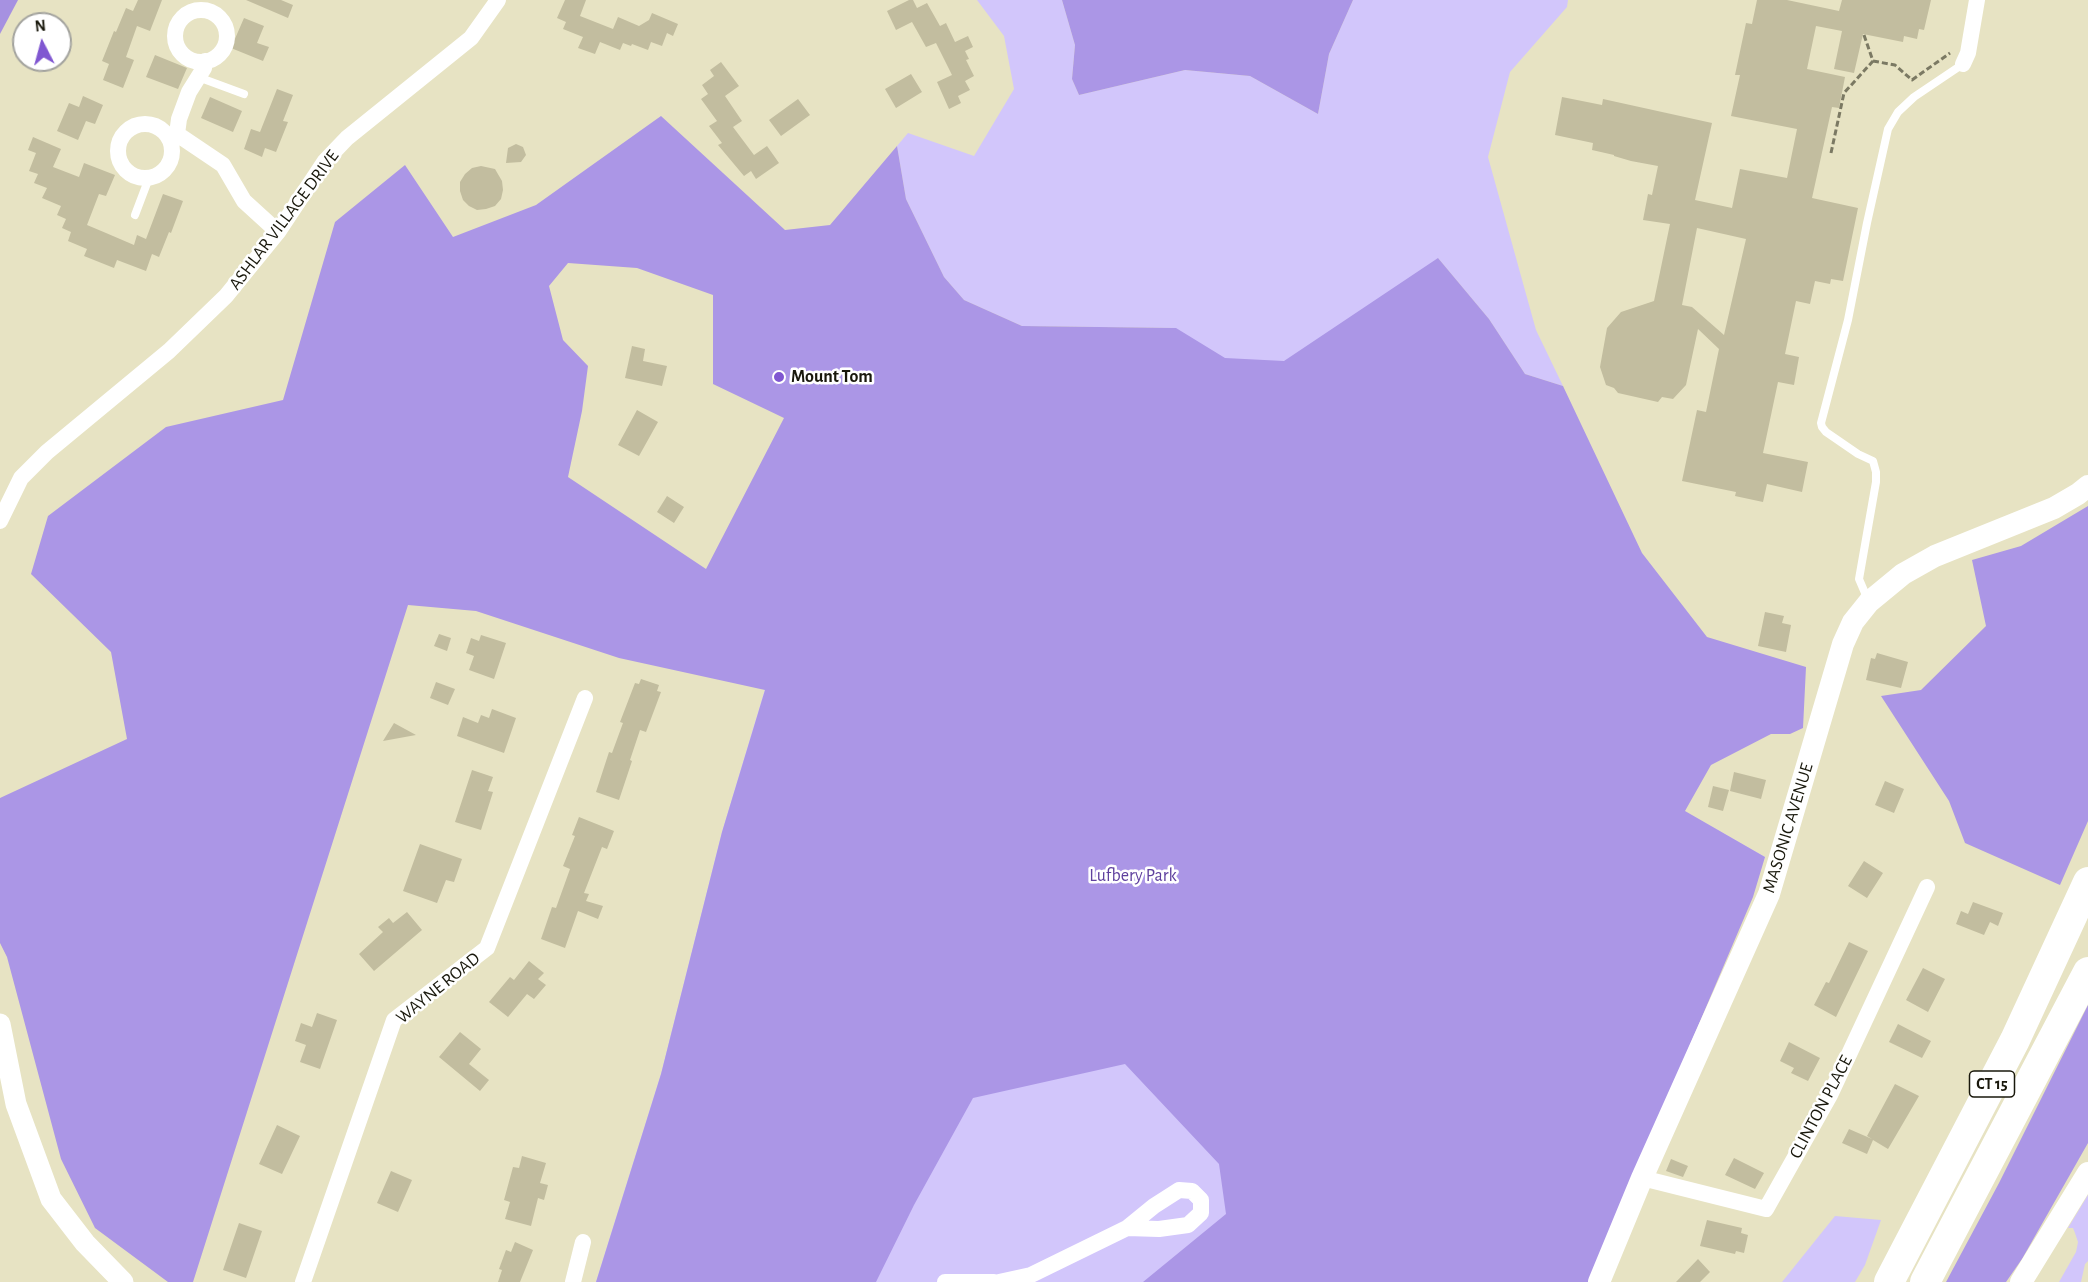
<!DOCTYPE html>
<style>
body{margin:0}
#map{position:relative;width:2088px;height:1282px;overflow:hidden;background:#e7e3c3;font-family:"Alegreya Sans",sans-serif}
canvas{display:block}
.north{position:absolute;left:12px;top:12px;width:60px;height:60px;box-sizing:border-box;background:#fff;border:2px solid #a3a39e;border-radius:50%;rotate:354deg;font-size:16px;font-weight:700;line-height:24px;text-align:center;color:#19180c}
.north::after{content:'';display:block;margin:auto;width:21px;height:27px;background:#8057d1;clip-path:polygon(50% 0,100% 100%,50% 72%,0 100%)}
</style>
<div id="map">
<canvas width="2088" height="1282"></canvas>
<div class="north">N</div>
</div>
<script>
const c = document.querySelector('canvas').getContext('2d');
c.lineJoin = 'round';
function paint(path, color) {
  c.fillStyle = color;
  c.fill(path, 'evenodd');
}
function poly(rows) {
  const path = new Path2D();
  for (const r of rows) {
    if (r.length === 3) {
      path.moveTo(r[0] + r[2], r[1]);
      path.arc(r[0], r[1], r[2], 0, 2 * Math.PI);
      continue;
    }
    path.moveTo(r[0], r[1]);
    for (let i = 2; i < r.length; i += 2) path.lineTo(r[i], r[i + 1]);
  }
  return path;
}
function stroke(path, color, width, dash) {
  c.strokeStyle = color;
  c.lineWidth = width;
  c.lineCap = dash ? 'butt' : 'round';
  c.setLineDash(dash || []);
  c.stroke(path);
}
function label(font, color, halo, rows, align = 'center') {
  c.font = font + ' "Alegreya Sans",sans-serif';
  c.lineWidth = 5;
  c.setLineDash([]);
  c.textBaseline = 'middle';
  c.strokeStyle = halo;
  c.fillStyle = color;
  for (const [text, x, y, turn = 0] of rows) {
    c.save();
    c.translate(x, y);
    c.rotate((+turn || 0) * Math.PI / 180);
    c.textAlign = isNaN(turn) ? turn : align;
    if (halo) c.strokeText(text, 0, 0);
    c.fillText(text, 0, 0);
    c.restore();
  }
}
paint(poly([
 [977,0,1062,0,1075,45,1072,79,1079,95,1185,70,1250,76,1318,114,1329,54,1353,0,1568,0,1567,7,1510,72,1488,157,1536,330,1563,386,1525,374,1489,319,1438,258,1503,708,1765,857,1586,1282,596,1282,661,1074,722,832,806,553,1176,328,1022,326,964,300,944,277,906,199,897,146,908,133,974,156,1014,89,1004,36],
 [2088,1195,2088,1261,2085,1264,2081,1282,2059,1282,2076,1252,2078,1242,2075,1233,2073,1228,2068,1228],
 [1835,1216,1881,1220,1865,1265,1855,1282,1782,1282]
]), '#d2c6fb');
paint(poly([
 [1062,0,1353,0,1329,54,1318,114,1250,76,1185,70,1079,95,1072,79,1075,45],
 [661,116,785,230,830,225,897,146,906,199,944,277,964,300,1022,326,1176,328,1225,358,1284,361,1438,258,1489,319,1525,374,1563,386,1642,553,1707,637,1806,667,1803,728,1790,734,1771,734,1711,765,1685,811,1765,857,1753,897,1589,1282,1143,1282,1226,1214,1219,1164,1125,1064,973,1098,914,1205,876,1282,596,1282,661,1074,722,832,765,690,619,658,476,611,408,605,193,1282,168,1282,95,1228,61,1159,7,957,0,943,0,798,127,739,111,652,31,574,48,516,166,427,283,400,335,222,405,165,453,237,536,205],
 [568,263,637,268,713,295,713,384,784,418,706,569,568,477,582,411,588,366,563,340,549,286],
 [2088,506,2088,821,2060,885,1965,843,1949,801,1881,696,1921,690,1986,626,1972,560,2021,546],
 [2088,1005,2088,1143,2022,1259,2006,1282,1946,1282,1999,1183]
]), '#ab96e6');
paint(poly([
 [0,0,18,0,0,34]
]), '#a691e1');
paint(poly([
 [138,0,162,0,150,31,137,26,126,57,134,60,123,88,103,80,109,64,102,61,114,31,116,32,126,8,133,11],
 [246,0,281,0,293,5,288,18],
 [565,0,586,0,580,16,613,29,618,17,639,26,649,20,652,13,678,24,673,36,667,33,662,46,651,42,648,50,632,44,631,46,623,43,620,50,600,42,595,54,578,48,583,37,563,29,566,22,557,18],
 [909,0,913,0,917,8,927,3,940,26,946,23,955,42,968,36,973,47,965,51,969,59,966,60,974,76,965,81,970,90,958,96,961,103,949,109,937,82,952,75,936,43,926,47,912,22,896,30,887,11],
 [1757,0,1787,0,1839,11,1842,0,1931,0,1924,30,1919,29,1917,39,1904,36,1903,42,1863,34,1854,73,1834,69,1842,31,1816,26,1807,69,1845,77,1839,108,1832,107,1812,198,1858,208,1843,281,1831,279,1830,284,1815,281,1810,304,1796,301,1785,354,1799,357,1794,385,1778,382,1763,453,1808,462,1802,492,1767,484,1763,502,1735,496,1736,492,1682,481,1697,410,1706,412,1719,349,1698,329,1686,385,1673,399,1662,397,1658,402,1618,393,1614,388,1606,385,1600,367,1607,328,1621,312,1654,301,1670,224,1643,220,1648,194,1652,195,1658,166,1631,161,1614,156,1614,155,1592,150,1593,143,1555,135,1562,97,1602,105,1603,99,1712,123,1695,200,1732,208,1740,169,1787,178,1797,129,1731,116,1740,75,1735,75,1746,23,1752,24],
 [1697,228,1746,239,1724,335,1692,307,1682,305],
 [244,18,264,26,257,43,269,47,263,61,231,48],
 [155,55,187,68,178,89,146,77],
 [721,62,739,86,725,96,742,121,733,127,754,155,767,146,779,163,756,179,751,171,744,176,718,145,722,143,709,126,717,121,701,99,708,94,702,85,714,76,710,70],
 [911,74,922,92,896,108,885,89],
 [277,89,293,95,283,121,288,122,276,152,265,148,262,157,244,149,251,129,260,132],
 [83,96,103,105,95,124,86,121,78,140,57,131,69,103,79,107],
 [210,97,242,111,233,132,201,118],
 [798,99,810,115,781,136,769,120],
 [33,137,61,149,53,167,79,177,84,163,115,175,106,196,99,194,87,225,106,233,134,245,137,235,146,239,163,194,183,201,171,233,169,232,159,257,152,254,146,271,117,260,114,268,84,256,87,249,68,241,71,232,62,228,66,219,57,215,61,206,42,198,47,188,34,183,38,174,29,171,36,153,28,150],
 [516,144,523,147,526,155,521,162,506,163,508,148],
 [481,166,495,169,502,181,503,190,501,199,495,206,486,209,477,210,469,206,463,200,460,191,460,182,465,174,472,168],
 [632,346,645,349,643,361,667,366,662,386,625,378],
 [637,410,658,422,639,456,618,445],
 [667,496,684,507,674,523,657,512],
 [1765,612,1784,616,1782,623,1791,625,1786,652,1758,646],
 [439,634,451,638,447,651,434,646],
 [481,635,506,643,494,679,469,670,474,656,466,653,471,638,479,641],
 [1877,653,1908,662,1901,688,1866,680,1871,658,1875,659],
 [641,679,659,685,657,691,661,692,646,732,640,730,630,760,632,761,619,800,596,792,609,752,612,753,623,723,620,722,635,683,639,684],
 [436,682,455,689,448,705,430,698],
 [492,709,516,718,504,753,457,736,463,717,478,723,481,715,489,718],
 [394,723,416,735,383,741],
 [472,770,493,777,488,791,493,792,481,830,455,822],
 [1734,772,1766,780,1761,799,1730,791],
 [1885,781,1904,789,1894,813,1875,805],
 [1713,786,1729,790,1723,811,1708,807],
 [579,817,614,831,607,849,602,847,584,893,589,894,586,901,603,906,598,919,578,911,565,948,541,939,552,907,556,908,570,869,563,866,575,836,572,835],
 [420,844,462,859,454,882,446,880,437,903,403,891],
 [1864,861,1883,873,1867,898,1848,886],
 [1973,902,2003,913,1998,926,1990,922,1984,935,1956,924,1961,911,1968,914],
 [407,912,422,930,374,971,359,954,383,932,378,927,389,918,393,923],
 [1849,942,1868,951,1836,1017,1814,1005,1826,982,1829,983],
 [529,961,544,973,538,979,546,985,534,999,527,994,508,1017,489,1002,510,977,514,980],
 [1923,968,1945,979,1928,1012,1906,1000],
 [317,1013,337,1020,320,1069,300,1062,306,1045,295,1041,301,1023,312,1027],
 [1898,1024,1931,1041,1922,1058,1889,1042],
 [460,1032,481,1049,469,1064,489,1080,480,1091,439,1057],
 [1789,1042,1820,1058,1808,1081,1791,1073,1794,1068,1780,1061],
 [1895,1084,1919,1096,1888,1149,1873,1140,1867,1154,1842,1143,1849,1129,1872,1139,1867,1136],
 [277,1125,300,1136,282,1174,259,1164],
 [522,1156,546,1163,540,1183,548,1185,544,1200,538,1198,531,1226,505,1219,510,1202,504,1200,513,1167,519,1168],
 [1734,1158,1764,1173,1755,1189,1725,1175],
 [1671,1159,1688,1166,1683,1177,1666,1171],
 [391,1171,412,1180,398,1212,377,1203],
 [1707,1220,1742,1228,1741,1233,1748,1235,1744,1253,1736,1251,1735,1254,1700,1246],
 [239,1223,262,1231,246,1278,223,1270],
 [515,1242,533,1250,520,1282,498,1282,502,1270,499,1269,506,1250,511,1252],
 [1698,1259,1710,1272,1700,1282,1676,1282]
]), '#c2bd9f');
stroke(poly([
 [1864,35,1873,61],
 [1873,61,1895,65,1912,80,1950,53],
 [1831,153,1844,93,1873,61]
]), '#7b7963', 3, [6, 3]);
stroke(poly([
 [198,77,244,94],
 [135,215,149,178],
 [1868,600,1859,579,1876,482,1876,472,1873,461,1858,454,1826,432,1822,427,1821,423,1848,320,1867,223,1888,129,1898,112,1914,97,1963,64]
]), '#fff', 8);
stroke(poly([
 [201,36,26],
 [1963,64,1968,53,1977,0],
 [145,151,27],
 [177,134,223,165,244,201,278,232],
 [171,142,177,134,179,119,189,92,204,68,205,61],
 [0,521,21,478,47,452,169,351,226,296,278,232,325,161,347,138,471,38,498,0],
 [1642,1178,1766,1209,1830,1095,1927,887],
 [303,1282,394,1020,487,948,585,698],
 [573,1282,583,1242],
 [945,1282,994,1282],
 [999,1282,1031,1275,1127,1228,1154,1206,1179,1190,1192,1191,1201,1200,1201,1213,1188,1225,1159,1229,1127,1228]
]), '#fff', 16);
stroke(poly([
 [0,1024,16,1104,51,1199,85,1243,123,1282]
]), '#fff', 21);
stroke(poly([
 [1599,1282,1642,1178,1769,894,1843,644,1853,622,1869,602,1903,574,1935,556,2054,508,2078,494,2088,486],
 [2021,1282,2088,1173]
]), '#fff', 22);
stroke(poly([
 [1889,1282,2015,1040,2088,882],
 [1925,1282,2088,972]
]), '#fff', 30);
for (const [x, y, r, color] of [
 [779,377,6,"#8057d1"]
]) {
  const dot = new Path2D();
  dot.arc(x, y, r, 0, 2 * Math.PI);
  c.fillStyle = color;
  c.fill(dot);
  stroke(dot, '#fff', 2);
}
for (const [x, y, w] of [
 [1992,1084,45]
]) {
  const box = new Path2D();
  box.roundRect(x - w / 2, y - 13, w, 26, 4.5);
  c.fillStyle = '#fff';
  c.fill(box);
  stroke(box, '#19180c', 1.5);
}
label('bold 16px', '#19180c', null, [
 ["CT 15",1992,1084]
]);
label('18px', '#19180c', '#fff', [
 ["ASHLAR VILLAGE DRIVE",284,220,-53],
 ["MASONIC AVENUE",1788,828,-73],
 ["WAYNE ROAD",438,988,-39],
 ["CLINTON PLACE",1821,1107,-62]
]);
label('bold 18px', '#19180c', '#fff', [
 ["Mount Tom",791,377]
], 'left');
label('18px', '#5f409e', '#fff', [
 ["Lufbery Park",1133,876]
]);
</script>
